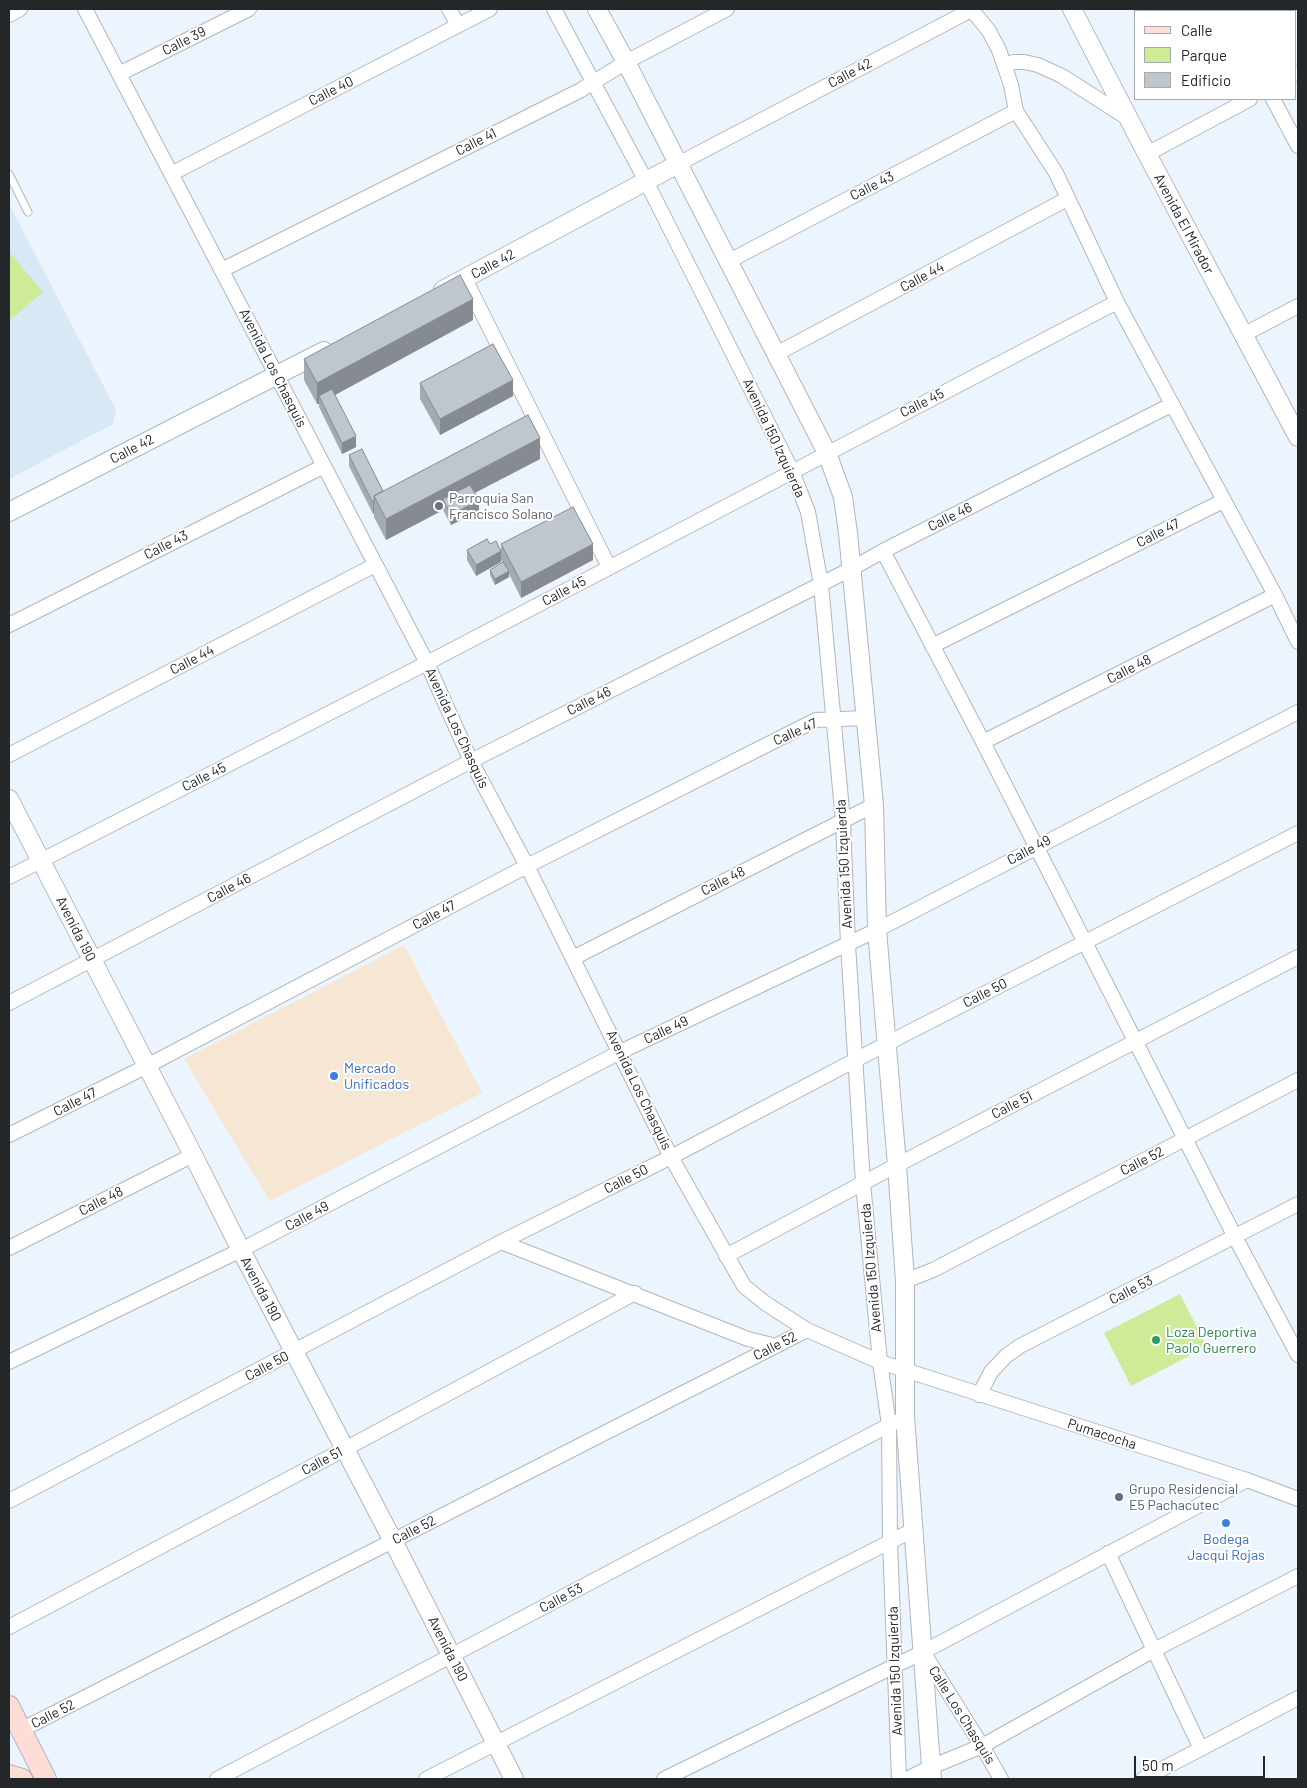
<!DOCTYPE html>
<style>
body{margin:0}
#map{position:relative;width:1307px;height:1788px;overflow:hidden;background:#ecf5fd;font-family:Barlow,sans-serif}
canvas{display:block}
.frame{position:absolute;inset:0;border:10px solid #24272a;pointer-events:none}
.legend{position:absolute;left:1134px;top:10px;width:162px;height:90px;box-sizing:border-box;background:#fff;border:1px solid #a7a9aa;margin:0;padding:6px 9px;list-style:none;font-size:15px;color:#24272a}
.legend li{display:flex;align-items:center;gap:10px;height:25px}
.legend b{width:25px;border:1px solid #a7a9aa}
.scale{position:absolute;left:1134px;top:1756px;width:131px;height:22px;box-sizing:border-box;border:2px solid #24272a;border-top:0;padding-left:6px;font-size:15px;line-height:18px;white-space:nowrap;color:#24272a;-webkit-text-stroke:4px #fff;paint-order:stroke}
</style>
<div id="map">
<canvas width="1307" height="1788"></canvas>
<div class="frame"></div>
<ul class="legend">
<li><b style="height:6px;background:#fcded6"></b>Calle</li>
<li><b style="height:14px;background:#ceeb98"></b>Parque</li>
<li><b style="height:14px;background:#bec6ce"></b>Edificio</li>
</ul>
<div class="scale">50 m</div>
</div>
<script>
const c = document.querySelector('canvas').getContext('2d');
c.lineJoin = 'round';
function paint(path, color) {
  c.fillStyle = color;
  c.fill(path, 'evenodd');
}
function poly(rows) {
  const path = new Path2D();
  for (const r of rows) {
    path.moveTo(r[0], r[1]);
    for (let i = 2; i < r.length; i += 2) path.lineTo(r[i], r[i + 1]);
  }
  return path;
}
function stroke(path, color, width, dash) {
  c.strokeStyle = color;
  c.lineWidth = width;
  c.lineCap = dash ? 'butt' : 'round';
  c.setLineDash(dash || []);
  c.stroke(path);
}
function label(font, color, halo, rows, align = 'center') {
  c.font = font + ' Barlow,sans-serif';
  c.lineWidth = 4;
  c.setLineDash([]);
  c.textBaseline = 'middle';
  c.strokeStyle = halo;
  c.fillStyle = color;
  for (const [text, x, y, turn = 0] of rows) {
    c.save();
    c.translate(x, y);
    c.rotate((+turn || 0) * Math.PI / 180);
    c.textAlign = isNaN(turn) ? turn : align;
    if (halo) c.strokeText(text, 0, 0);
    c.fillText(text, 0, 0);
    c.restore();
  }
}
paint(poly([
 [404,945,482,1093,270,1201,184,1059]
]), '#f6e7d4');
paint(poly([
 [9,204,116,410,113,424,9,479]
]), '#d9e8f5');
paint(poly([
 [10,253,43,292,9,321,9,254],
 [1180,1294,1207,1347,1131,1386,1104,1333]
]), '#ceeb98');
const service = poly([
 [9,174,28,212]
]);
const minor = poly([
 [85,9,427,663,471,761,527,866,671,1157,744,1286,765,1303,807,1330,880,1362,1247,1480,1298,1499],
 [449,9,458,25],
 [554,9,646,181,792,471,808,512,821,585,843,821,848,944,863,1183,880,1362,889,1425,890,1542,899,1779],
 [971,9,989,31,999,50,1011,85,1016,111,1056,173,1117,302,1275,595,1298,642],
 [1226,9,1228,11],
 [9,15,20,9],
 [1005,65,1014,62,1024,62,1038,65,1062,76,1129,119],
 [119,74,249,9],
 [1296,74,1298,73],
 [1273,99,1298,146],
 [1147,154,1250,99],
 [678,164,973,9],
 [171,174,490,9],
 [729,261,1016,111],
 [222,270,581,90,626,62,727,9],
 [465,279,609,567],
 [1243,335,1298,306],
 [776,354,1067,199],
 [883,551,983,742,1235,1237,1298,1355],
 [9,625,324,466],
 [932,646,1223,501],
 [983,742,1275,595],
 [9,755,375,565],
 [9,877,427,663,1117,302],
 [573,958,874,805],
 [9,1003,471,761,851,569,883,551,1171,405],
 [9,1135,147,1066,527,866,816,720,866,718],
 [501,1242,748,1339,776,1346],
 [9,1248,193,1155],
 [726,1256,897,1165,1298,957],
 [905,1281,933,1270,1298,1080],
 [9,1362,241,1250,620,1052,877,930,1298,712],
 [979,1395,991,1372,1006,1356,1020,1346,1298,1204],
 [9,1501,501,1242,671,1157,888,1043,1298,833],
 [1108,1553,1201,1749],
 [9,1627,345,1449,635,1293],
 [923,1652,982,1746,1001,1779],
 [21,1730,807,1330],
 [217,1779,895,1422],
 [426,1779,913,1530],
 [664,1779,923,1652,1247,1480],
 [907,1779,931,1767,982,1746,1154,1650,1298,1576],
 [1143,1779,1298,1698]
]);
const tertiary = poly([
 [597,9,626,62,827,453,843,497,848,533,874,805,877,930,897,1165,905,1281,905,1416,932,1779],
 [1072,9,1147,154,1298,437],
 [443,290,678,164],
 [9,512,324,351],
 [9,799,193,1155,241,1250,393,1541,514,1779]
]);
const secondary = poly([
 [9,1706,46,1779],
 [9,1775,22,1779]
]);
stroke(service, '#aeb7be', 9);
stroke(minor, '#aeb7be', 16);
stroke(tertiary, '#aeb7be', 20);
stroke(secondary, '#aeb7be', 22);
stroke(service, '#fff', 7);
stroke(minor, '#fff', 14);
stroke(tertiary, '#fff', 18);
stroke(secondary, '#fcded6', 20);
paint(poly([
 [473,320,335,395,356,447,342,454,319,407,319,404,317,404,304,380,304,359],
 [420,383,513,396,440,435,420,399],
 [349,455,383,491,540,459,475,493,479,511,451,525,443,510,386,540,374,517,374,513,373,514,349,466],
 [490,544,501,551,501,544,593,560,521,598,509,574,509,577,495,585,490,575,490,570,503,563,501,560,501,562,476,576,467,560,467,550]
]), '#a3aab1');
paint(poly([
 [473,299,473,320,322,402,319,396,319,404,317,404,317,383],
 [513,380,513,396,440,435,440,419],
 [356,436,356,447,342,454,342,443],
 [540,438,540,459,447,507,443,499,443,510,386,540,386,519],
 [479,500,479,511,451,525,451,515],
 [373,503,374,503,374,513,373,514],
 [593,544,593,560,521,598,521,582],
 [501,551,501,562,476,576,476,565],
 [509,571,509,577,495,585,495,579]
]), '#858b90');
const building = poly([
 [460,275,473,299,317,383,304,359,460,275],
 [493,344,513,380,440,419,420,383,493,344],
 [332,389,356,436,342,443,319,396,332,389],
 [528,415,540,438,386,519,374,496,528,415],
 [362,449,383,491,374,496,374,503,373,503,349,455,362,449],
 [470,485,479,500,451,515,443,499,470,485],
 [573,507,593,544,521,582,501,544,573,507],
 [487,539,490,544,496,541,501,551,476,565,467,550,487,539],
 [503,562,509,571,495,579,490,570,503,562]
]);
paint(building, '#bec6ce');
stroke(building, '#858b90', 1);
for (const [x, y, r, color] of [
 [439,506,5,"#6b7280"],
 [334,1076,5,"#3f7fe0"],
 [1156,1340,5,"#2e9e5b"],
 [1119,1497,5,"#5c6f8a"],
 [1226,1523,5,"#3f7fe0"]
]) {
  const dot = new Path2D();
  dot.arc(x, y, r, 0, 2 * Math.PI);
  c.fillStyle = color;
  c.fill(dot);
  stroke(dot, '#fff', 2);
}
label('14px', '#24272a', '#fff', [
 ["Calle 39",184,41,-27],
 ["Calle 42",850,73,-28],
 ["Calle 40",331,91,-27],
 ["Calle 41",476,142,-27],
 ["Calle 43",872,186,-27],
 ["Avenida El Mirador",1184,224,62],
 ["Calle 42",493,264,-28],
 ["Calle 44",922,277,-28],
 ["Avenida Los Chasquis",273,368,63],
 ["Calle 45",922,403,-27],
 ["Avenida 150 Izquierda",774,438,65],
 ["Calle 42",132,449,-27],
 ["Calle 46",950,517,-27],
 ["Calle 47",1158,533,-27],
 ["Calle 43",166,545,-27],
 ["Calle 45",564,591,-28],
 ["Calle 44",192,660,-27],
 ["Calle 48",1129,669,-27],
 ["Calle 46",589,701,-27],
 ["Avenida Los Chasquis",457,728,65],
 ["Calle 47",795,732,-24],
 ["Calle 45",204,777,-27],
 ["Calle 49",1029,850,-28],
 ["Avenida 150 Izquierda",844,864,-93],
 ["Calle 48",723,881,-27],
 ["Calle 46",229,888,-28],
 ["Calle 47",434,915,-28],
 ["Avenida 190",76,929,63],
 ["Calle 50",985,993,-27],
 ["Calle 49",666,1030,-25],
 ["Avenida Los Chasquis",639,1090,64],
 ["Calle 47",75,1102,-27],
 ["Calle 51",1012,1105,-27],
 ["Calle 52",1142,1161,-27],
 ["Calle 50",626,1179,-27],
 ["Calle 48",101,1201,-27],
 ["Calle 49",307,1216,-28],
 ["Avenida 150 Izquierda",871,1268,-95],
 ["Avenida 190",261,1289,62],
 ["Calle 53",1131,1290,-27],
 ["Calle 52",775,1346,-27],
 ["Calle 50",267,1366,-28],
 ["Pumacocha",1102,1434,18],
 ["Calle 51",322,1461,-28],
 ["Calle 52",414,1530,-27],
 ["Calle 53",561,1598,-28],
 ["Avenida 190",448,1649,63],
 ["Avenida 150 Izquierda",895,1671,-92],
 ["Calle 52",53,1714,-27],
 ["Calle Los Chasquis",962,1715,58]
]);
label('14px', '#5b616d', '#fff', [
 ["Parroquia San",449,498],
 ["Francisco Solano",449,514]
], 'left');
label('14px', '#366cbe', '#fff', [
 ["Mercado",344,1068],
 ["Unificados",344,1084],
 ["Bodega",1226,1539,"center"],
 ["Jacqui Rojas",1226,1555,"center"]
], 'left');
label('14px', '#27864d', '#fff', [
 ["Loza Deportiva",1166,1332],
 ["Paolo Guerrero",1166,1348]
], 'left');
label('14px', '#4e5e75', '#fff', [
 ["Grupo Residencial",1129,1489],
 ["E5 Pachacutec",1129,1505]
], 'left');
</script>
